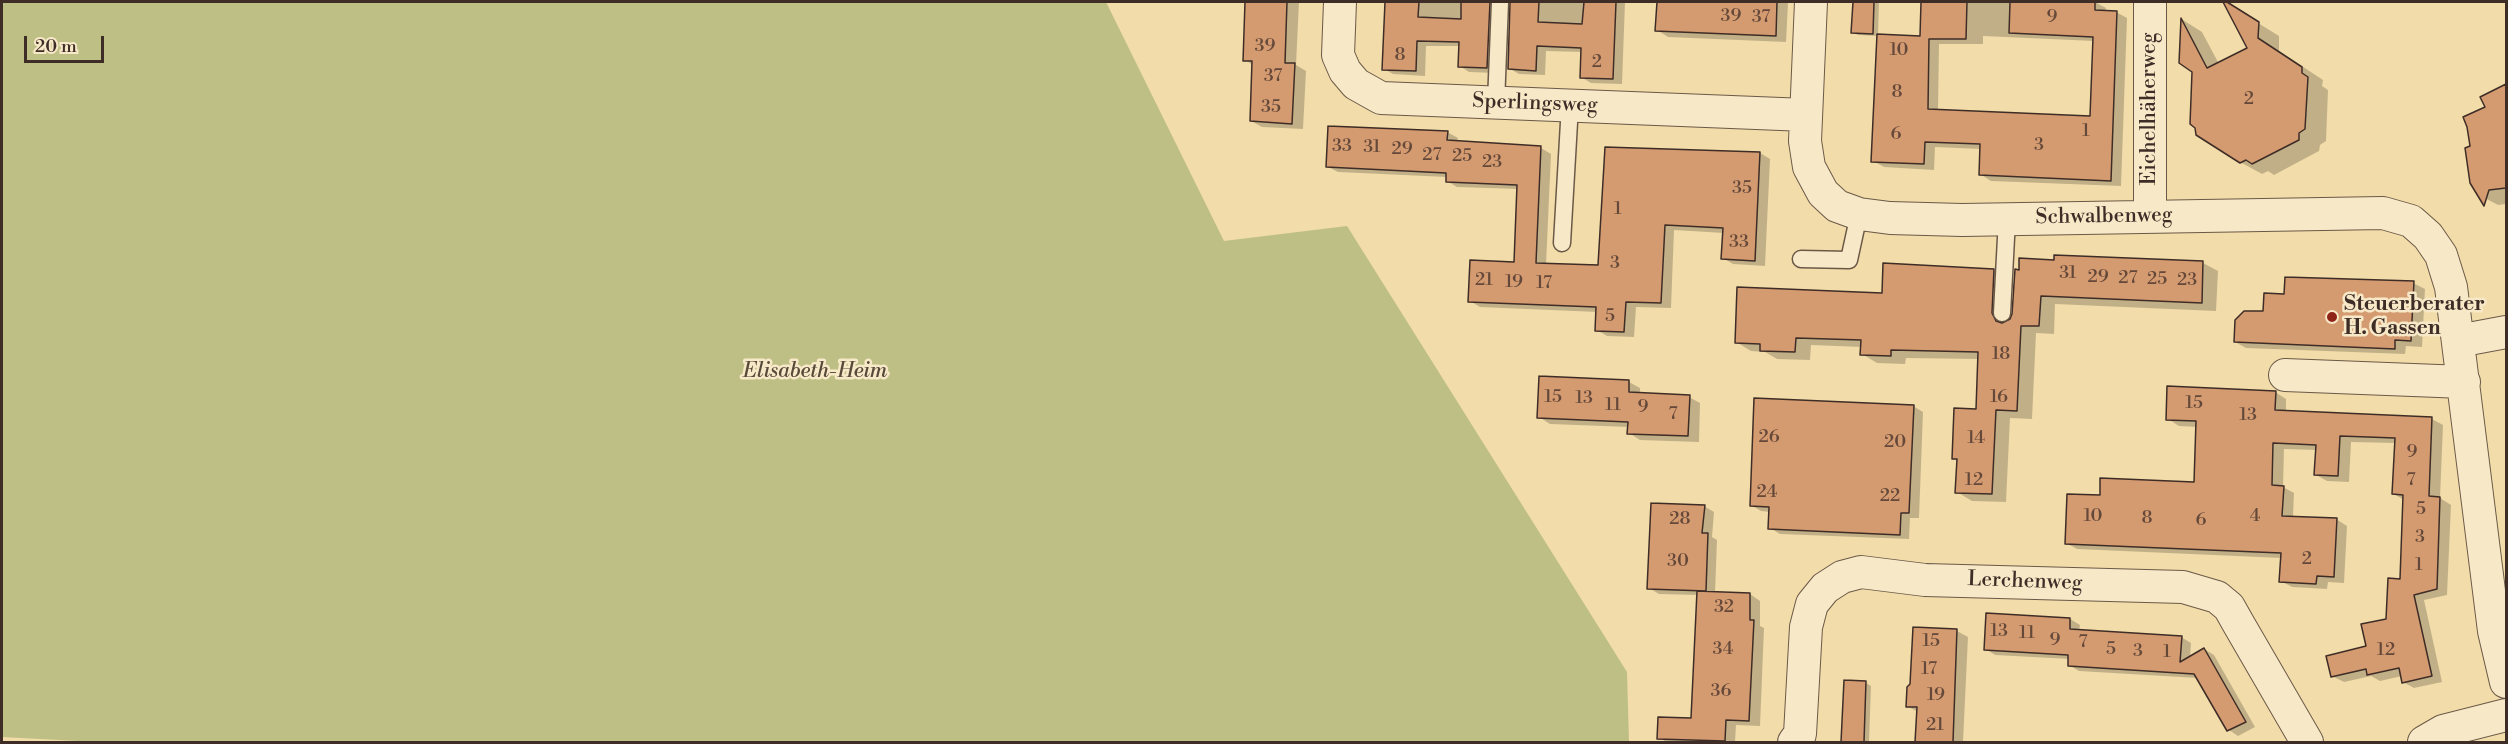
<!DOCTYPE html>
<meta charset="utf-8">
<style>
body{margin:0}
#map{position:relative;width:2508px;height:744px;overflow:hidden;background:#f2dca9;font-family:"Libre Bodoni",serif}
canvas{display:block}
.frame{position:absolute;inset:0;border:3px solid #3e2d27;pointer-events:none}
.scale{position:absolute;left:24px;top:36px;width:80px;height:27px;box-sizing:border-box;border:3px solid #3e2d27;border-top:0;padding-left:8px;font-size:18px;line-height:21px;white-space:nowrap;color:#3e2d27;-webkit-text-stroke:4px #f7e8c7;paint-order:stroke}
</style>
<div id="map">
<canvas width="2508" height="744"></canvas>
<div class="frame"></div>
<div class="scale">20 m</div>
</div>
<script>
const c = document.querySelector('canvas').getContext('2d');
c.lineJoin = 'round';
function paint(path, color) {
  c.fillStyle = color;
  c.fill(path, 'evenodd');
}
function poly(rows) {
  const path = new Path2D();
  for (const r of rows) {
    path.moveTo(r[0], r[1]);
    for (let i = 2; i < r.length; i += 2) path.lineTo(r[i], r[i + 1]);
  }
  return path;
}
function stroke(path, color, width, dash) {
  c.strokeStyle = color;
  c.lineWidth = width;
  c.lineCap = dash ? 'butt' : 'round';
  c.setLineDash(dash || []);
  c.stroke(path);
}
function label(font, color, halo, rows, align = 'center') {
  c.font = font + ' "Libre Bodoni",serif';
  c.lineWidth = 5;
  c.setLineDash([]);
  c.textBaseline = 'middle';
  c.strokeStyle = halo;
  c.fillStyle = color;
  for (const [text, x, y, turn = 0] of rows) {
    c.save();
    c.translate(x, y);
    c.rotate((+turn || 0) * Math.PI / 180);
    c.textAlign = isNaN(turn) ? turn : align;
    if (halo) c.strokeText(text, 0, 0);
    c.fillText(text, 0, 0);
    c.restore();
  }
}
paint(poly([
 [2,2,1106,2,1224,241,1347,226,1627,672,1629,742,97,742,2,737]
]), '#bebf85');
paint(poly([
 [1247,2,1299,2,1296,65,1306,71,1303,129,1262,127,1251,121,1253,65,1245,60],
 [1387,2,1502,2,1496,73,1469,72,1460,66,1461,46,1426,46,1425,76,1393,74,1384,69],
 [1512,2,1625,2,1622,84,1591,83,1581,77,1583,52,1546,51,1545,75,1519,74,1509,68],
 [1658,2,1786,2,1788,3,1786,42,1668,37,1657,30],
 [1854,2,1879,2,1878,35,1921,37,1923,2,2095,2,2106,8,2105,12,2116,12,2127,18,2121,186,1991,181,1980,174,1981,149,1935,147,1934,170,1884,167,1873,161,1879,36,1858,35,1853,32],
 [1983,36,2094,41,2091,117,1938,111,1939,44,1983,44],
 [2224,2,2279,36,2279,51,2323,80,2322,86,2328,90,2326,141,2320,145,2319,151,2274,175,2268,171,2262,174,2240,162,2194,71,2180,62,2183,20,2202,32,2219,64,2249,49],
 [2506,86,2506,204,2498,205,2479,195,2471,147,2487,108,2482,98],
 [1447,132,1458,138,1457,142,1541,148,1551,154,1546,265,1599,267,1760,153,1770,159,1765,266,1733,264,1723,258,1724,233,1674,230,1671,308,1636,307,1634,337,1607,336,1597,330,1598,312,1480,307,1470,301,1516,263,1518,189,1457,187,1447,181,1447,177,1338,172,1328,167],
 [2203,263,2218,271,2216,311,2055,304,2054,334,2036,333,2032,419,2010,418,2006,502,1972,501,1957,492,1958,460,1953,458,1978,410,1979,359,1906,358,1905,364,1877,363,1862,354,1862,347,1811,345,1810,360,1777,359,1765,352,1751,351,1736,342,1884,294,1993,270,2008,279,2006,323,2012,320,2016,271],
 [2413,283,2425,289,2422,347,2406,346,2405,354,2246,348,2235,342,2286,295],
 [1629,382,1640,388,1640,394,1689,397,1700,403,1699,442,1640,440,1629,433,1629,427,1550,424,1539,417],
 [2275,392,2286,399,2286,412,2432,419,2443,425,2440,498,2451,505,2447,595,2424,600,2442,682,2414,688,2403,682,2402,676,2380,681,2371,676,2344,682,2332,676,2368,648,2388,620,2401,581,2404,500,2394,494,2396,443,2351,442,2349,482,2327,481,2316,475,2317,450,2284,449,2283,487,2294,493,2293,517,2336,519,2347,526,2344,583,2328,582,2327,589,2292,587,2281,581,2282,558,2077,549,2066,543,2101,497,2196,483,2198,427,2179,426,2168,419],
 [1913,406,1923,412,1919,518,1910,518,1909,539,1780,534,1770,528,1770,512,1761,511,1751,505],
 [1704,506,1714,512,1712,537,1717,540,1715,593,1750,594,1760,601,1760,626,1764,628,1760,726,1736,725,1735,742,1667,742,1659,738,1693,720,1698,595,1659,594,1649,588],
 [1988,614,2070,619,2080,625,2079,631,2181,637,2191,643,2190,658,2204,649,2214,655,2255,727,2238,736,2229,730,2198,678,2079,671,2069,665,2070,659,1995,655,1986,649],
 [1914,629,1957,631,1968,637,1963,742,1917,742,1918,712,1907,706,1912,684],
 [1845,682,1866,683,1871,686,1869,742,1843,742]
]), '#0003');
const building = poly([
 [1245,2,1287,2,1285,63,1295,63,1292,124,1250,121,1252,61,1243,61,1245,2],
 [1385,2,1419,2,1418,17,1461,19,1461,2,1490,2,1487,68,1458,67,1459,42,1417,41,1416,71,1382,70,1385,2],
 [1510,2,1539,2,1538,22,1582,24,1584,2,1616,2,1613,79,1580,78,1581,48,1537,46,1536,71,1508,69,1510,2],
 [1657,2,1777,2,1776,36,1655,31,1657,2],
 [1853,2,1874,2,1873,34,1851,33,1853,2],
 [1921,2,1967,2,1966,39,1929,39,1928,109,2090,116,2093,37,2009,33,2010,2,2095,2,2095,10,2117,11,2111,181,1979,175,1980,144,1925,142,1924,164,1871,162,1877,34,1920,36,1921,2],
 [2223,2,2227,2,2259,22,2258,38,2302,67,2302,73,2308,77,2305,129,2299,133,2299,140,2252,164,2246,160,2240,163,2196,135,2195,128,2190,124,2192,72,2179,63,2181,18,2207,68,2247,48,2223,2],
 [2506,84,2506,188,2489,190,2484,206,2470,183,2465,148,2470,146,2467,127,2463,117,2485,107,2480,97,2506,84],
 [1328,126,1448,131,1447,140,1541,146,1536,263,1598,265,1605,147,1760,152,1755,261,1721,259,1723,228,1665,225,1661,303,1626,302,1624,332,1595,331,1596,307,1468,302,1470,260,1514,262,1517,185,1446,182,1446,173,1326,167,1328,126],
 [2054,255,2203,261,2202,303,2041,296,2039,326,2021,326,2017,411,1996,410,1992,494,1955,493,1957,459,1952,459,1954,408,1976,409,1978,352,1891,350,1891,356,1860,355,1861,340,1796,338,1795,352,1760,351,1760,344,1735,343,1737,287,1882,293,1883,263,1994,269,1992,313,1996,321,2002,323,2010,319,2012,314,2015,269,2019,270,2019,258,2054,260,2054,255],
 [2285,277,2414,281,2411,341,2395,340,2395,349,2234,342,2235,320,2244,311,2263,311,2264,293,2284,294,2285,277],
 [1539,376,1629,380,1629,392,1690,395,1688,436,1627,434,1628,422,1537,418,1539,376],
 [2167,386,2276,391,2275,410,2432,417,2429,496,2440,497,2437,589,2414,595,2432,676,2402,683,2399,668,2367,675,2366,669,2331,677,2326,656,2366,646,2361,624,2386,619,2388,578,2400,579,2403,495,2392,494,2395,438,2340,436,2338,476,2314,475,2316,445,2273,443,2272,485,2284,486,2282,516,2337,518,2334,577,2317,576,2316,584,2279,582,2281,553,2065,544,2067,494,2100,495,2100,478,2194,482,2196,421,2166,420,2167,386],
 [1754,398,1914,405,1909,513,1901,513,1900,535,1768,529,1769,507,1750,506,1754,398],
 [1651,503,1705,505,1702,533,1708,533,1706,591,1647,589,1651,503],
 [1697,591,1750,593,1750,620,1754,620,1749,721,1726,720,1725,741,1657,739,1658,717,1691,718,1697,591],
 [1986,613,2070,618,2070,629,2182,636,2180,662,2204,648,2246,722,2227,731,2194,674,2068,666,2068,655,1984,650,1986,613],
 [1913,627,1957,629,1953,742,1915,742,1917,707,1906,707,1907,687,1910,684,1913,627],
 [1844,680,1866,681,1864,742,1841,742,1844,680]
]);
paint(building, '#d49a70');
stroke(building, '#3e2d27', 1.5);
const service = poly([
 [1496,103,1500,2],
 [1562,243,1570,105],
 [1801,259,1849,260,1859,214],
 [2002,313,2007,219]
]);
const minor = poly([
 [1340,2,1338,55,1345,71,1356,84,1381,98,1806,115],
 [1811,2,1805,141,1809,167,1823,193,1837,206,1859,214,1890,218,1962,220,2383,213,2411,221,2428,236,2441,255,2451,287,2494,631,2506,682],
 [2150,216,2150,2],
 [2458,341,2506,332],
 [2285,375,2464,382],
 [1794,742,1800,734,1806,627,1812,604,1825,588,1842,577,1861,572,1925,580,2183,587,2217,597,2229,607,2238,623,2307,742],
 [2424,742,2443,731,2506,715]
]);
stroke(service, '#6b5948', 19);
stroke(minor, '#6b5948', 34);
stroke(service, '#f7e8c7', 16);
stroke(minor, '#f7e8c7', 32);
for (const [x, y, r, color] of [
 [2332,317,6,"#8f2418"]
]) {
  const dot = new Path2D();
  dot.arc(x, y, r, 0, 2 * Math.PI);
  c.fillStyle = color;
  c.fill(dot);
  stroke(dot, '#f7e8c7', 2);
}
label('18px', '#644839', null, [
 ["39",1731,17],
 ["37",1761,18],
 ["9",2052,18],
 ["39",1265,47],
 ["10",1899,51],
 ["8",1400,56],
 ["2",1597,63],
 ["37",1273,77],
 ["8",1897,93],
 ["2",2249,100],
 ["35",1271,108],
 ["1",2086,132],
 ["6",1896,135],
 ["3",2039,146],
 ["33",1342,147],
 ["31",1372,148],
 ["29",1402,150],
 ["27",1432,156],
 ["25",1462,157],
 ["23",1492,163],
 ["35",1742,189],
 ["1",1618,210],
 ["33",1739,243],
 ["3",1615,264],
 ["31",2068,274],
 ["29",2098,278],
 ["27",2128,279],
 ["25",2157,280],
 ["21",1484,281],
 ["23",2187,281],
 ["19",1514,283],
 ["17",1544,284],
 ["5",1610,317],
 ["18",2001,355],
 ["15",1553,398],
 ["16",1999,398],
 ["13",1584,399],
 ["15",2194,404],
 ["11",1613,406],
 ["9",1643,408],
 ["7",1673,415],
 ["13",2248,416],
 ["26",1769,438],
 ["14",1976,439],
 ["20",1895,443],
 ["9",2412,453],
 ["12",1974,481],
 ["7",2411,481],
 ["24",1767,493],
 ["22",1890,497],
 ["5",2421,510],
 ["10",2093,517],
 ["4",2255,517],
 ["8",2147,519],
 ["28",1680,520],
 ["6",2201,521],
 ["3",2420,538],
 ["2",2307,560],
 ["30",1678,562],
 ["1",2419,566],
 ["32",1724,608],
 ["13",1999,632],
 ["11",2027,634],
 ["9",2055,641],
 ["15",1931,642],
 ["7",2083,643],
 ["34",1723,650],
 ["5",2111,650],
 ["12",2386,651],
 ["3",2138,652],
 ["1",2167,653],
 ["17",1929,670],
 ["36",1721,692],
 ["19",1936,696],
 ["21",1935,726]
]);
label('21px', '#3e2d27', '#f7e8c7', [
 ["Sperlingsweg",1535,104,2],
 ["Eichelhäherweg",2150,109,-90],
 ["Schwalbenweg",2104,217,-1],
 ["Lerchenweg",2025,582,2]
]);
label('bold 21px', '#3e2d27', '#f7e8c7', [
 ["Steuerberater",2344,305],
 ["H. Gassen",2344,329]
], 'left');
label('italic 21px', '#584a3a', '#f7e8c7', [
 ["Elisabeth-Heim",815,372]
]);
</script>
